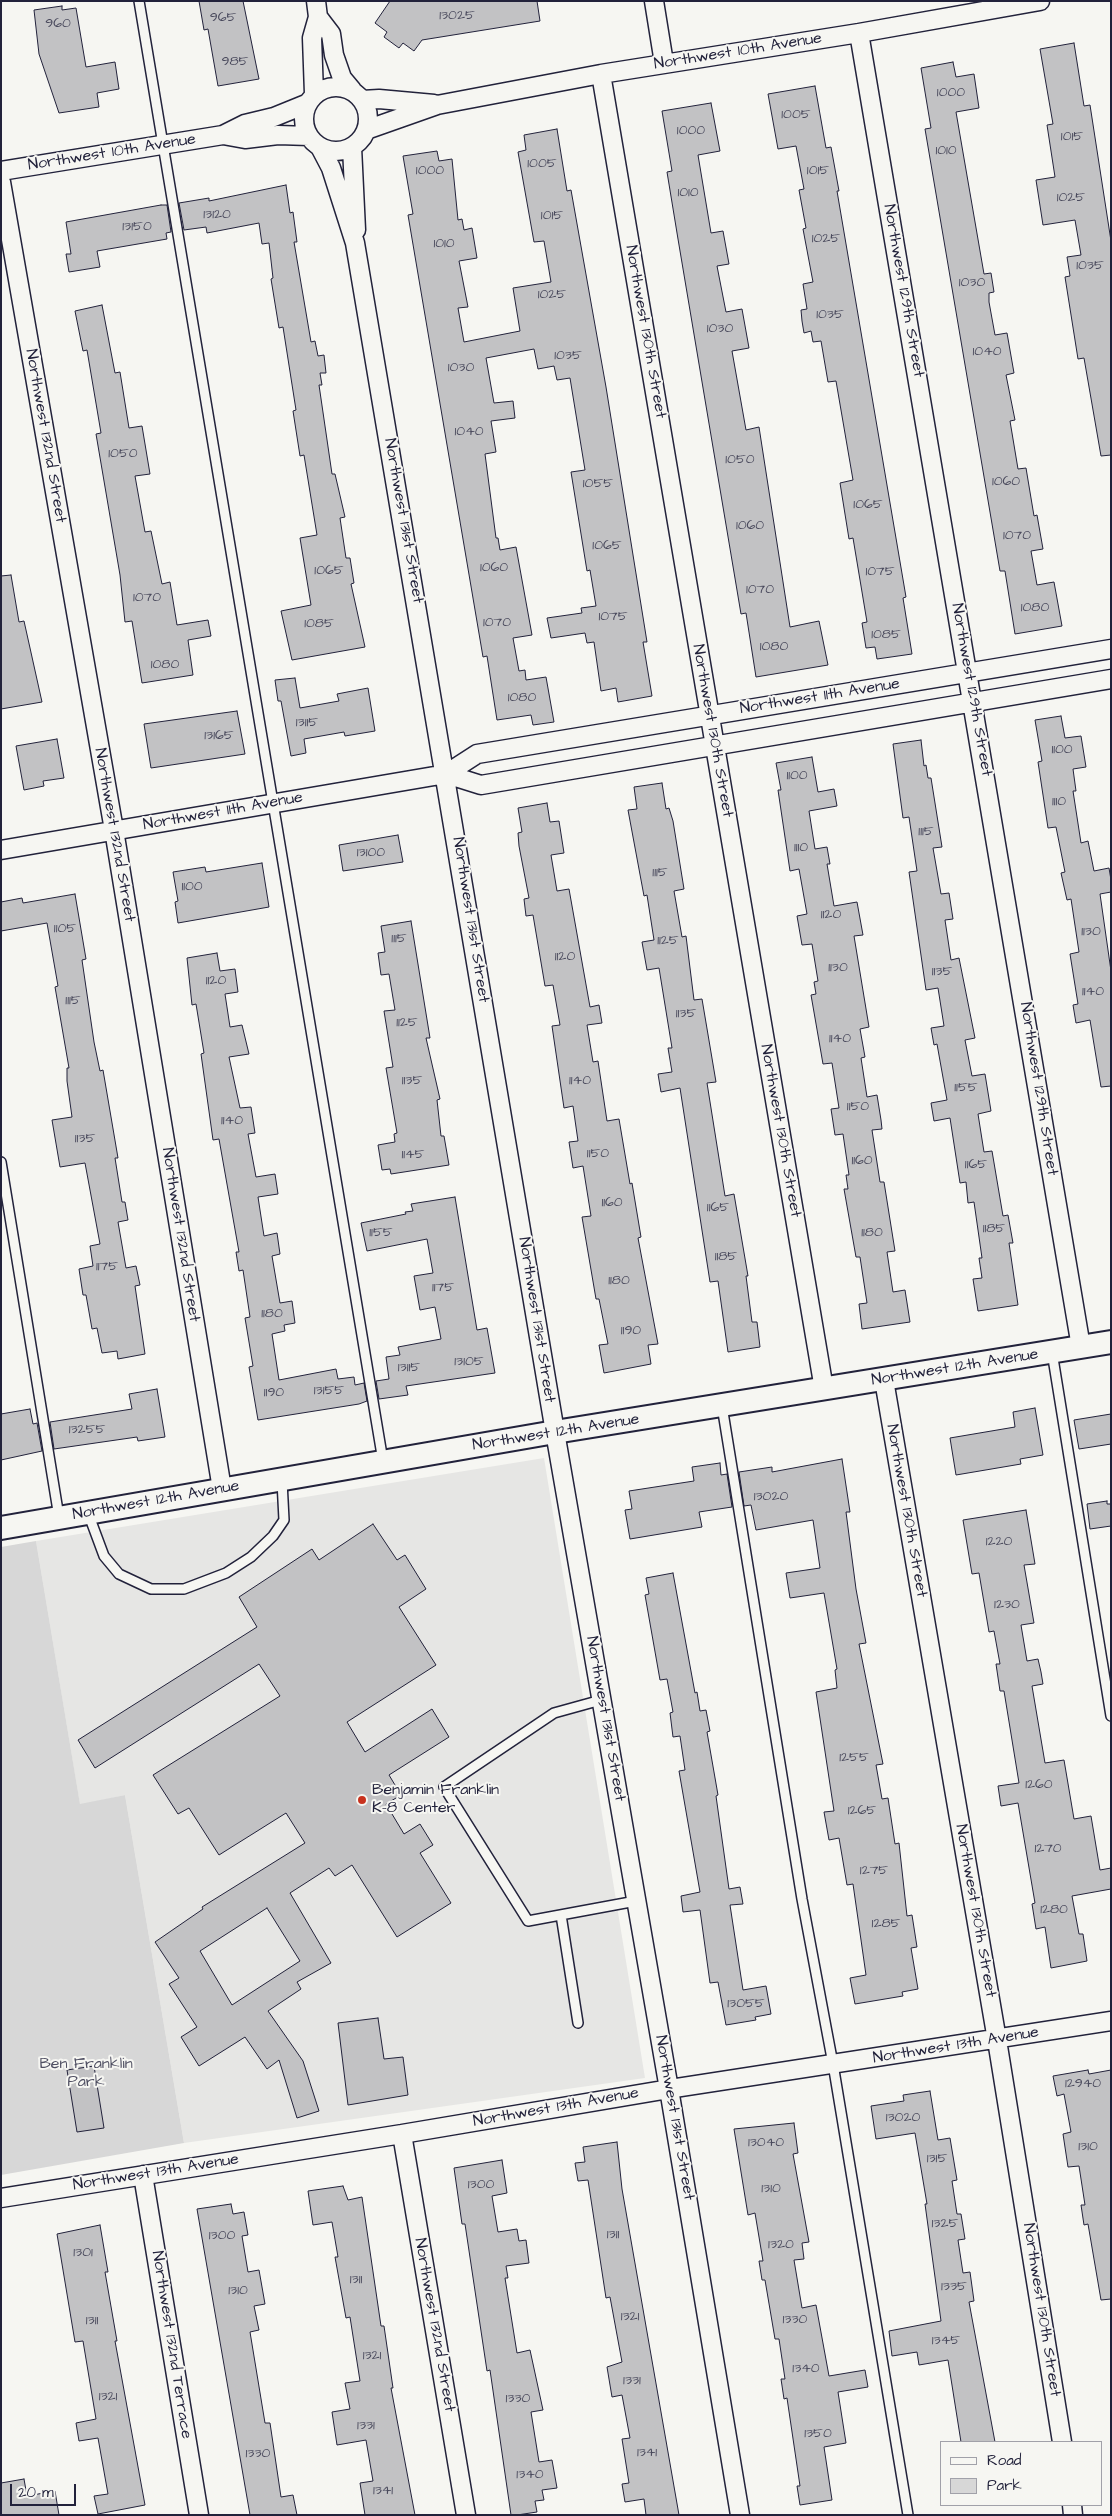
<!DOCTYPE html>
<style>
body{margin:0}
#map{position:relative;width:1112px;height:2516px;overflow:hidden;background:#f6f6f2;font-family:"Architects Daughter",sans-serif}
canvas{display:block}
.frame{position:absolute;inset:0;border:2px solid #22223b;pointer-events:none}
.legend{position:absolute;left:940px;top:2441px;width:162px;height:65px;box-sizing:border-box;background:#f6f6f2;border:1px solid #a1a1a9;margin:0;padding:6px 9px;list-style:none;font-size:15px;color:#22223b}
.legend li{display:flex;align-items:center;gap:10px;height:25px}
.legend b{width:25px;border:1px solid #a1a1a9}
.scale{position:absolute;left:10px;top:2484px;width:66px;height:22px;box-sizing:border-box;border:2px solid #22223b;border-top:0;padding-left:6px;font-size:15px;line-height:18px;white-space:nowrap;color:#22223b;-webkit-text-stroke:4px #f6f6f2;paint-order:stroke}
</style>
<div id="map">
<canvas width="1112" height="2516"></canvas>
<div class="frame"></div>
<ul class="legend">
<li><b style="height:6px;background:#f6f6f2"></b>Road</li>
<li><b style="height:14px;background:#d7d7d7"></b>Park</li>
</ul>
<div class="scale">20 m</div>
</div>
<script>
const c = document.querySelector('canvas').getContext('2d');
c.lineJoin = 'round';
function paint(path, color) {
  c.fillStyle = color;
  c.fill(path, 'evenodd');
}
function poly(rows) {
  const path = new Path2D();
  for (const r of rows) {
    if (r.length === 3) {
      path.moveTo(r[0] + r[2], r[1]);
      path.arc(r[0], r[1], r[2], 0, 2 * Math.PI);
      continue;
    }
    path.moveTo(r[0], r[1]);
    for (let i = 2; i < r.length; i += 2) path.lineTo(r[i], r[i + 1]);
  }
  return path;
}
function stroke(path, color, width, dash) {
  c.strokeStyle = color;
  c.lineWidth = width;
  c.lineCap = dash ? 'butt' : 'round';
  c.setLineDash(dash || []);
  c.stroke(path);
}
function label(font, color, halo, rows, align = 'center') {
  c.font = font + ' "Architects Daughter",sans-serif';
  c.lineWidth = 4;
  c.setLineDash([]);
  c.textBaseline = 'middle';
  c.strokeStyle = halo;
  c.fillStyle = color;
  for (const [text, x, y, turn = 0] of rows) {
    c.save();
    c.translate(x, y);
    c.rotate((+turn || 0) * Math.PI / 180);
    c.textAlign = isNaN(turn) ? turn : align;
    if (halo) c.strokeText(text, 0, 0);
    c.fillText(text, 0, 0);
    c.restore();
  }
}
paint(poly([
 [544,1458,645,2078,184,2143,125,1795,80,1805,36,1541]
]), '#e6e6e4');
paint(poly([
 [36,1541,80,1804,125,1795,184,2143,1,2175,1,1547]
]), '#d7d7d7');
const building = poly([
 [199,1,243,1,259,79,218,86,208,29,204,30,199,1],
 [390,1,537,1,540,21,422,40,414,51,403,43,399,48,384,37,387,32,375,23,390,1],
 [62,6,62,10,76,8,86,67,115,62,119,89,97,93,99,107,59,113,39,54,34,10,62,6],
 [1074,43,1084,106,1090,105,1111,241,1111,455,1101,456,1084,358,1078,359,1065,277,1070,276,1067,257,1081,255,1075,220,1043,225,1036,180,1055,177,1047,125,1053,124,1040,49,1074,43],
 [953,62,956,77,974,74,979,108,956,112,984,274,991,273,994,292,989,293,989,302,995,335,1007,333,1014,373,1006,375,1015,420,1010,421,1018,469,1026,468,1034,516,1037,515,1043,549,1031,551,1037,585,1054,582,1062,626,1015,634,1005,571,1000,571,925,129,931,128,921,68,953,62],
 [815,86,826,148,831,147,839,191,837,191,906,597,903,598,912,654,877,659,875,647,866,648,862,623,867,622,853,538,849,539,840,483,853,480,836,381,828,382,821,341,813,342,811,331,804,333,802,321,801,310,807,309,803,284,813,282,803,229,806,228,799,190,804,189,796,146,778,149,768,94,815,86],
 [711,103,720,151,698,155,711,233,723,231,729,264,717,266,726,312,742,309,749,348,732,351,746,430,759,427,790,627,819,621,828,665,756,677,746,613,741,614,678,239,667,172,672,171,662,111,711,103],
 [557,129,567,191,571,190,606,387,647,642,643,642,652,696,618,702,616,688,601,691,594,642,587,643,585,633,551,638,547,618,582,613,581,608,596,606,590,570,587,571,571,472,585,470,570,378,557,380,554,366,538,369,534,349,486,358,494,403,513,401,515,418,491,421,496,452,485,454,496,538,498,538,500,550,516,547,532,635,513,638,519,671,525,670,526,680,546,677,554,722,533,725,531,715,497,720,487,656,483,657,408,215,413,214,403,156,437,151,439,161,452,159,458,220,462,219,464,230,472,228,477,258,459,261,468,307,458,308,464,342,520,331,513,288,551,282,544,241,534,242,518,152,526,150,524,135,557,129],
 [286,185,290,213,293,212,297,242,294,242,311,342,315,341,318,356,324,355,326,373,320,373,322,385,319,385,332,474,335,474,345,517,340,518,346,558,350,558,354,583,351,584,365,647,292,660,281,611,311,605,300,538,317,535,304,455,300,456,293,411,296,410,283,327,279,328,271,279,273,278,269,243,262,244,259,223,207,233,206,227,184,230,179,203,209,198,209,201,286,185],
 [161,205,167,205,171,232,166,233,167,239,97,251,100,267,69,272,66,254,71,254,66,222,161,205],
 [102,305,115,373,120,372,129,428,142,426,150,474,135,476,145,532,151,531,162,584,170,582,177,625,208,620,211,636,188,640,193,675,142,683,132,621,125,622,120,575,96,434,101,433,87,350,83,351,75,311,102,305],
 [11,575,19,622,24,621,42,702,1,709,1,576,11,575],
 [295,678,300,708,339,701,337,694,368,688,375,731,345,736,344,732,304,739,306,753,291,756,281,701,278,701,275,680,295,678],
 [237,711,245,754,151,768,144,724,237,711],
 [1061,716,1065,738,1081,736,1086,767,1073,769,1076,791,1073,791,1081,843,1088,841,1094,871,1109,868,1111,880,1111,892,1100,894,1111,971,1111,1086,1101,1087,1090,1020,1076,1023,1073,1005,1078,1004,1070,954,1079,952,1071,899,1067,900,1061,873,1065,872,1056,827,1048,828,1038,762,1042,761,1035,720,1061,716],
 [57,739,64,778,43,781,44,786,24,790,16,746,57,739],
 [921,740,924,766,926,765,928,778,931,778,942,847,933,848,941,894,949,893,953,919,945,920,951,960,959,958,975,1038,965,1040,972,1076,985,1074,991,1111,978,1114,984,1152,992,1151,1003,1216,1008,1215,1013,1243,1009,1243,1018,1305,978,1311,973,1279,982,1278,979,1258,982,1258,974,1202,968,1203,966,1182,960,1183,950,1118,934,1121,931,1103,947,1100,937,1044,934,1045,931,1028,944,1026,938,988,926,990,909,872,917,871,909,817,903,818,893,744,921,740],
 [812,757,818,792,834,789,837,806,809,811,815,849,827,847,830,864,827,864,834,906,857,902,863,935,854,936,869,1027,860,1029,865,1057,861,1058,867,1097,877,1095,881,1120,882,1129,872,1130,880,1182,884,1182,895,1251,887,1252,893,1292,905,1290,910,1322,862,1329,859,1304,867,1303,860,1257,856,1257,844,1189,848,1189,846,1175,849,1175,843,1134,835,1135,831,1109,839,1108,832,1063,823,1064,811,995,816,994,814,982,818,981,812,944,802,945,797,916,807,914,799,869,790,871,778,790,781,790,776,763,812,757],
 [662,783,666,809,669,808,673,821,684,889,674,891,682,937,686,936,694,1000,702,999,716,1082,707,1083,725,1196,734,1194,748,1276,746,1276,752,1322,757,1322,760,1347,728,1352,718,1281,710,1282,680,1088,661,1092,658,1074,672,1072,668,1048,672,1048,659,968,647,970,642,942,654,940,647,895,644,896,628,810,637,809,634,787,662,783],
 [547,803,550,822,559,821,564,853,551,855,557,891,569,889,590,1007,599,1005,602,1023,587,1025,593,1062,598,1061,607,1121,619,1119,630,1184,632,1183,641,1237,638,1238,658,1344,648,1345,651,1364,604,1373,599,1345,608,1344,599,1299,596,1299,582,1217,591,1216,583,1166,573,1168,569,1142,578,1141,573,1106,564,1108,552,1026,560,1025,553,985,545,986,533,915,526,916,524,899,529,898,519,846,518,833,522,832,518,808,547,803],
 [398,835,403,862,343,871,339,845,398,835],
 [262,863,269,907,178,923,175,902,178,901,173,872,205,867,206,872,262,863],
 [75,894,86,959,82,960,94,1042,100,1071,103,1070,118,1158,115,1158,122,1202,125,1202,128,1220,118,1222,126,1268,136,1266,140,1285,135,1286,145,1354,118,1359,117,1351,102,1353,97,1328,92,1329,86,1295,83,1295,79,1269,93,1266,90,1246,100,1244,85,1163,60,1167,52,1120,72,1117,67,1081,67,1068,69,1068,55,987,58,986,47,923,1,931,1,902,22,898,23,903,75,894],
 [411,921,430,1038,426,1038,440,1099,437,1100,441,1136,444,1136,449,1165,391,1174,390,1169,382,1170,378,1145,395,1142,394,1134,397,1133,386,1068,393,1067,384,1011,395,1010,389,974,381,975,378,953,385,952,381,926,411,921],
 [217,953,220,971,235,969,238,992,225,994,230,1027,242,1025,249,1054,229,1057,240,1108,251,1107,255,1133,248,1134,256,1177,275,1174,278,1194,258,1197,264,1236,277,1233,280,1254,272,1256,280,1303,292,1301,295,1323,284,1325,285,1331,272,1334,279,1380,336,1369,338,1379,354,1377,355,1385,364,1383,367,1401,359,1404,258,1420,249,1367,253,1366,245,1318,250,1317,243,1270,239,1271,236,1252,239,1252,219,1139,213,1140,201,1054,204,1053,196,1004,192,1005,187,958,217,953],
 [455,1197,477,1330,487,1328,495,1373,406,1386,408,1395,379,1399,376,1381,389,1379,386,1357,400,1355,398,1347,441,1339,435,1307,420,1310,414,1276,433,1273,427,1239,367,1251,361,1223,406,1214,405,1212,413,1211,411,1204,455,1197],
 [157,1389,165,1437,138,1441,137,1437,54,1449,50,1422,132,1409,129,1394,157,1389],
 [1035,1408,1043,1455,1020,1459,1021,1464,956,1475,950,1438,1015,1427,1013,1412,1035,1408],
 [30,1409,33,1424,37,1423,42,1451,1,1460,1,1414,30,1409],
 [1111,1414,1111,1444,1079,1449,1074,1420,1111,1414],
 [842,1459,850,1512,846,1512,856,1589,866,1643,859,1644,883,1764,876,1765,882,1799,888,1798,895,1844,899,1843,907,1916,912,1915,917,1947,911,1948,918,1989,902,1992,903,1996,855,2004,850,1978,866,1975,853,1884,847,1885,839,1838,829,1840,824,1812,834,1811,816,1692,837,1688,835,1670,837,1669,824,1593,790,1598,786,1573,820,1568,813,1520,756,1530,751,1505,744,1506,739,1472,772,1467,772,1472,842,1459],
 [720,1463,721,1475,727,1474,732,1507,699,1512,702,1527,630,1539,625,1510,632,1509,629,1491,694,1481,692,1467,720,1463],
 [1107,1501,1107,1504,1111,1504,1111,1526,1090,1529,1087,1504,1107,1501],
 [1026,1510,1035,1564,1024,1565,1034,1623,1021,1625,1027,1661,1038,1659,1041,1672,1043,1684,1032,1686,1045,1763,1064,1760,1074,1819,1091,1816,1100,1870,1111,1868,1111,1889,1072,1896,1079,1934,1083,1934,1087,1961,1051,1968,1045,1927,1036,1929,1032,1904,1035,1903,1018,1803,1001,1806,998,1786,1019,1783,1004,1691,1000,1691,996,1664,1000,1664,994,1631,989,1632,979,1573,972,1574,963,1520,1026,1510],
 [373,1524,397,1560,405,1555,426,1589,399,1607,436,1665,347,1722,365,1752,432,1709,449,1737,389,1775,401,1795,386,1804,404,1834,420,1824,433,1845,420,1853,451,1903,397,1937,352,1865,335,1876,329,1868,290,1893,331,1963,297,1982,301,1989,268,2011,303,2061,319,2111,297,2118,279,2060,267,2069,245,2037,199,2066,181,2037,197,2027,169,1984,179,1978,155,1942,203,1909,202,1907,305,1843,286,1813,219,1855,189,1808,178,1814,153,1775,280,1696,259,1664,95,1768,78,1740,257,1627,239,1597,312,1549,319,1560,373,1524],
 [267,1908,300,1961,232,2005,200,1951,267,1908],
 [673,1573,695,1693,697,1692,700,1711,706,1710,710,1731,707,1732,718,1795,716,1796,729,1889,740,1887,743,1904,730,1905,743,1990,766,1986,771,2014,755,2017,756,2020,726,2025,718,1982,710,1983,700,1910,683,1912,681,1896,700,1892,679,1771,685,1770,680,1736,673,1737,670,1713,673,1712,667,1679,660,1680,645,1595,649,1594,646,1578,673,1573],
 [378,2018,384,2059,403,2057,408,2095,348,2105,338,2023,378,2018],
 [94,2066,104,2128,77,2132,67,2070,94,2066],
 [1088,2070,1089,2074,1111,2070,1111,2299,1101,2300,1088,2224,1084,2225,1081,2205,1085,2205,1079,2166,1068,2167,1063,2134,1071,2132,1064,2094,1057,2096,1053,2076,1088,2070],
 [930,2091,938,2140,950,2138,957,2180,952,2181,957,2214,961,2214,965,2239,958,2240,963,2273,970,2272,974,2301,969,2302,995,2442,961,2442,948,2360,919,2365,917,2352,892,2356,889,2331,941,2321,925,2204,927,2204,915,2133,876,2139,871,2106,904,2101,903,2095,930,2091],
 [794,2123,798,2153,793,2154,809,2242,802,2243,804,2259,794,2260,802,2308,816,2305,829,2376,865,2370,868,2387,838,2392,846,2443,824,2447,832,2500,800,2505,797,2486,800,2486,787,2398,784,2399,781,2379,785,2379,779,2339,775,2339,765,2280,762,2280,759,2261,763,2261,755,2213,748,2215,734,2129,794,2123],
 [617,2142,622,2189,679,2515,646,2515,644,2499,625,2502,622,2484,629,2483,622,2439,630,2438,622,2395,612,2397,607,2367,622,2362,610,2297,606,2298,588,2180,578,2181,575,2163,585,2162,583,2147,617,2142],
 [502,2160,507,2193,492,2196,498,2232,517,2229,519,2241,526,2240,529,2263,506,2266,508,2278,505,2278,517,2353,530,2350,543,2410,531,2412,539,2462,552,2460,557,2488,542,2490,544,2500,535,2501,537,2512,517,2515,511,2515,490,2370,487,2371,465,2224,462,2224,454,2168,502,2160],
 [343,2186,348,2200,362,2197,381,2326,384,2326,393,2388,391,2388,415,2515,365,2515,360,2483,373,2481,366,2440,337,2445,332,2412,350,2409,345,2383,360,2381,350,2317,346,2318,335,2257,338,2257,332,2222,313,2225,308,2191,343,2186],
 [231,2204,233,2214,244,2212,248,2235,242,2236,248,2272,259,2270,265,2304,254,2306,259,2330,250,2332,265,2423,270,2423,281,2497,293,2495,297,2515,250,2515,197,2209,231,2204],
 [100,2225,108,2272,105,2272,117,2341,115,2341,145,2505,98,2514,94,2496,108,2494,98,2438,79,2441,76,2423,96,2419,83,2341,75,2342,57,2234,100,2225],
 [24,2479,27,2496,55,2491,59,2515,1,2515,1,2483,24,2479]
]);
paint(building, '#c2c2c4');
stroke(building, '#22223b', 1);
const service = poly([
 [139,1,383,1461],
 [1,1162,59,1517],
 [1052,1352,1111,1716],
 [722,1406,802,1899,833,2064,908,2515],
 [88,1513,104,1556,119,1574,151,1589,184,1589,226,1573,251,1557,273,1536,284,1520,282,1481],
 [601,1700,554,1713,444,1787,528,1921,636,1901],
 [561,1915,578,2023]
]);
const minor = poly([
 [654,1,664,63],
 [318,17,331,34,334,55,342,78,352,90],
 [859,33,1081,1347],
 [601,74,824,1389],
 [336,119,32],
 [314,94,312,38,318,17,316,1],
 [362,100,379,99,434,104],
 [366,130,437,105,601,74,859,33,1040,1],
 [223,135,245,139,278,135,309,136],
 [320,147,331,168,355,243,555,1432,669,2089,740,2515],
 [352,147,356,230],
 [1,171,223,135,245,124,274,117,306,104],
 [1,182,114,830,222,1489],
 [446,774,481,785,1111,679],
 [1,850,446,774,477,754,1111,649],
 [884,1380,997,2040,1062,2442],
 [402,2134,466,2515],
 [143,2175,199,2515],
 [1,2198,402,2134,669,2089,1111,2021],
 [1072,2505,1073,2515]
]);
const tertiary = poly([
 [1,1528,555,1432,1111,1342]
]);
stroke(service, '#22223b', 12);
stroke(minor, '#22223b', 21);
stroke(tertiary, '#22223b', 26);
stroke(service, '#f6f6f2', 9);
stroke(minor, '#f6f6f2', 18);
stroke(tertiary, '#f6f6f2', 22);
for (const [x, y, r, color] of [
 [362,1800,5,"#c8321e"]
]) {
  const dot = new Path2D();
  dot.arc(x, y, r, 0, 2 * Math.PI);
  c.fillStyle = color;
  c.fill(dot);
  stroke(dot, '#f6f6f2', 2);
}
label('14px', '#4a4a5d', null, [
 ["13025",457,16],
 ["965",223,18],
 ["960",58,24],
 ["985",235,62],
 ["1000",951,93],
 ["1005",796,115],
 ["1000",691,131],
 ["1015",1072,137],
 ["1010",946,151],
 ["1005",542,164],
 ["1000",430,171],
 ["1015",818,171],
 ["1010",688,193],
 ["1025",1071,198],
 ["13120",217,215],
 ["1015",552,216],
 ["13150",137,227],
 ["1025",826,239],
 ["1010",444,244],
 ["1035",1090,266],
 ["1030",972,283],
 ["1025",552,295],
 ["1035",830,315],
 ["1030",720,329],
 ["1040",987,352],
 ["1035",568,356],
 ["1030",461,368],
 ["1040",469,432],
 ["1050",123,454],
 ["1050",740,460],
 ["1060",1006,482],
 ["1055",598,484],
 ["1065",868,505],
 ["1060",750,526],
 ["1070",1017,536],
 ["1065",607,546],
 ["1060",494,568],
 ["1065",329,571],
 ["1075",880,572],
 ["1070",760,590],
 ["1070",147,598],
 ["1080",1035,608],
 ["1075",613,617],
 ["1070",497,623],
 ["1085",319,624],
 ["1085",886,635],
 ["1080",774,647],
 ["1080",165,665],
 ["1080",522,698],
 ["13115",307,723],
 ["13165",219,736],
 ["1100",1062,750],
 ["1100",797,776],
 ["1110",1059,802],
 ["1115",926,832],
 ["1110",801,848],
 ["13100",371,853],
 ["1115",660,873],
 ["1100",192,887],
 ["1120",831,915],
 ["1105",65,929],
 ["1130",1091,932],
 ["1115",399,939],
 ["1125",668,941],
 ["1120",565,957],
 ["1130",838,968],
 ["1135",942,972],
 ["1120",216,981],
 ["1140",1093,992],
 ["1115",73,1001],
 ["1135",686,1014],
 ["1125",407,1023],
 ["1140",840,1039],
 ["1135",412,1081],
 ["1140",580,1081],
 ["1155",966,1088],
 ["1150",858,1107],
 ["1140",232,1121],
 ["1135",85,1139],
 ["1150",598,1154],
 ["1145",413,1155],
 ["1160",862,1161],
 ["1165",976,1165],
 ["1160",612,1203],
 ["1165",718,1208],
 ["1185",994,1229],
 ["1155",381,1233],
 ["1180",872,1233],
 ["1185",726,1257],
 ["1175",107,1267],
 ["1180",619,1281],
 ["1175",443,1288],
 ["1180",272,1314],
 ["1190",631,1331],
 ["13105",469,1362],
 ["13115",409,1368],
 ["13155",329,1391],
 ["1190",274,1393],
 ["13255",87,1430],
 ["13020",771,1497],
 ["1220",999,1542],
 ["1230",1007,1605],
 ["1255",854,1758],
 ["1260",1039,1785],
 ["1265",862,1811],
 ["1270",1048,1849],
 ["1275",874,1871],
 ["1280",1054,1910],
 ["1285",886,1924],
 ["13055",746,2004],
 ["12940",1083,2084],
 ["13020",903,2118],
 ["13040",766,2143],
 ["1310",1088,2147],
 ["1315",937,2159],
 ["1300",481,2185],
 ["1310",771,2189],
 ["1325",945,2224],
 ["1311",613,2235],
 ["1300",222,2236],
 ["1320",781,2245],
 ["1301",83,2253],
 ["1311",356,2280],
 ["1335",954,2287],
 ["1310",238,2291],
 ["1321",630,2317],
 ["1330",795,2320],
 ["1311",92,2321],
 ["1345",946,2341],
 ["1321",372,2356],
 ["1340",806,2369],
 ["1331",632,2381],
 ["1321",108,2397],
 ["1330",518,2399],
 ["1331",366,2426],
 ["1350",818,2434],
 ["1341",647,2453],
 ["1330",258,2454],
 ["1340",530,2475],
 ["1341",383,2491]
]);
label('16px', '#22223b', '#f6f6f2', [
 ["Northwest 10th Avenue",738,52,-9],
 ["Northwest 10th Avenue",112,153,-9],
 ["Northwest 129th Street",903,291,80],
 ["Northwest 130th Street",645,332,80],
 ["Northwest 132nd Street",45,436,80],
 ["Northwest 131st Street",403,521,80],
 ["Northwest 129th Street",971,690,80],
 ["Northwest 11th Avenue",820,697,-9],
 ["Northwest 130th Street",712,731,80],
 ["Northwest 11th Avenue",223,812,-10],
 ["Northwest 132nd Street",114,835,80],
 ["Northwest 131st Street",470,920,81],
 ["Northwest 129th Street",1038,1089,81],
 ["Northwest 130th Street",780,1131,80],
 ["Northwest 132nd Street",180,1235,81],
 ["Northwest 131st Street",536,1320,81],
 ["Northwest 12th Avenue",955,1368,-9],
 ["Northwest 12th Avenue",556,1433,-9],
 ["Northwest 12th Avenue",156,1501,-10],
 ["Northwest 130th Street",906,1511,80],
 ["Northwest 131st Street",605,1719,80],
 ["Northwest 130th Street",975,1911,80],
 ["Northwest 13th Avenue",956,2046,-9],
 ["Northwest 13th Avenue",556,2108,-10],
 ["Northwest 131st Street",674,2118,80],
 ["Northwest 13th Avenue",156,2173,-9],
 ["Northwest 130th Street",1041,2310,81],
 ["Northwest 132nd Street",434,2325,80],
 ["Northwest 132nd Terrace",171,2345,81]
]);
label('16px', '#22223b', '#f6f6f2', [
 ["Benjamin Franklin",372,1791],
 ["K-8 Center",372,1809]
], 'left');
label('16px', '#4f4f62', '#f6f6f2', [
 ["Ben Franklin",86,2065],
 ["Park",86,2083]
]);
</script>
